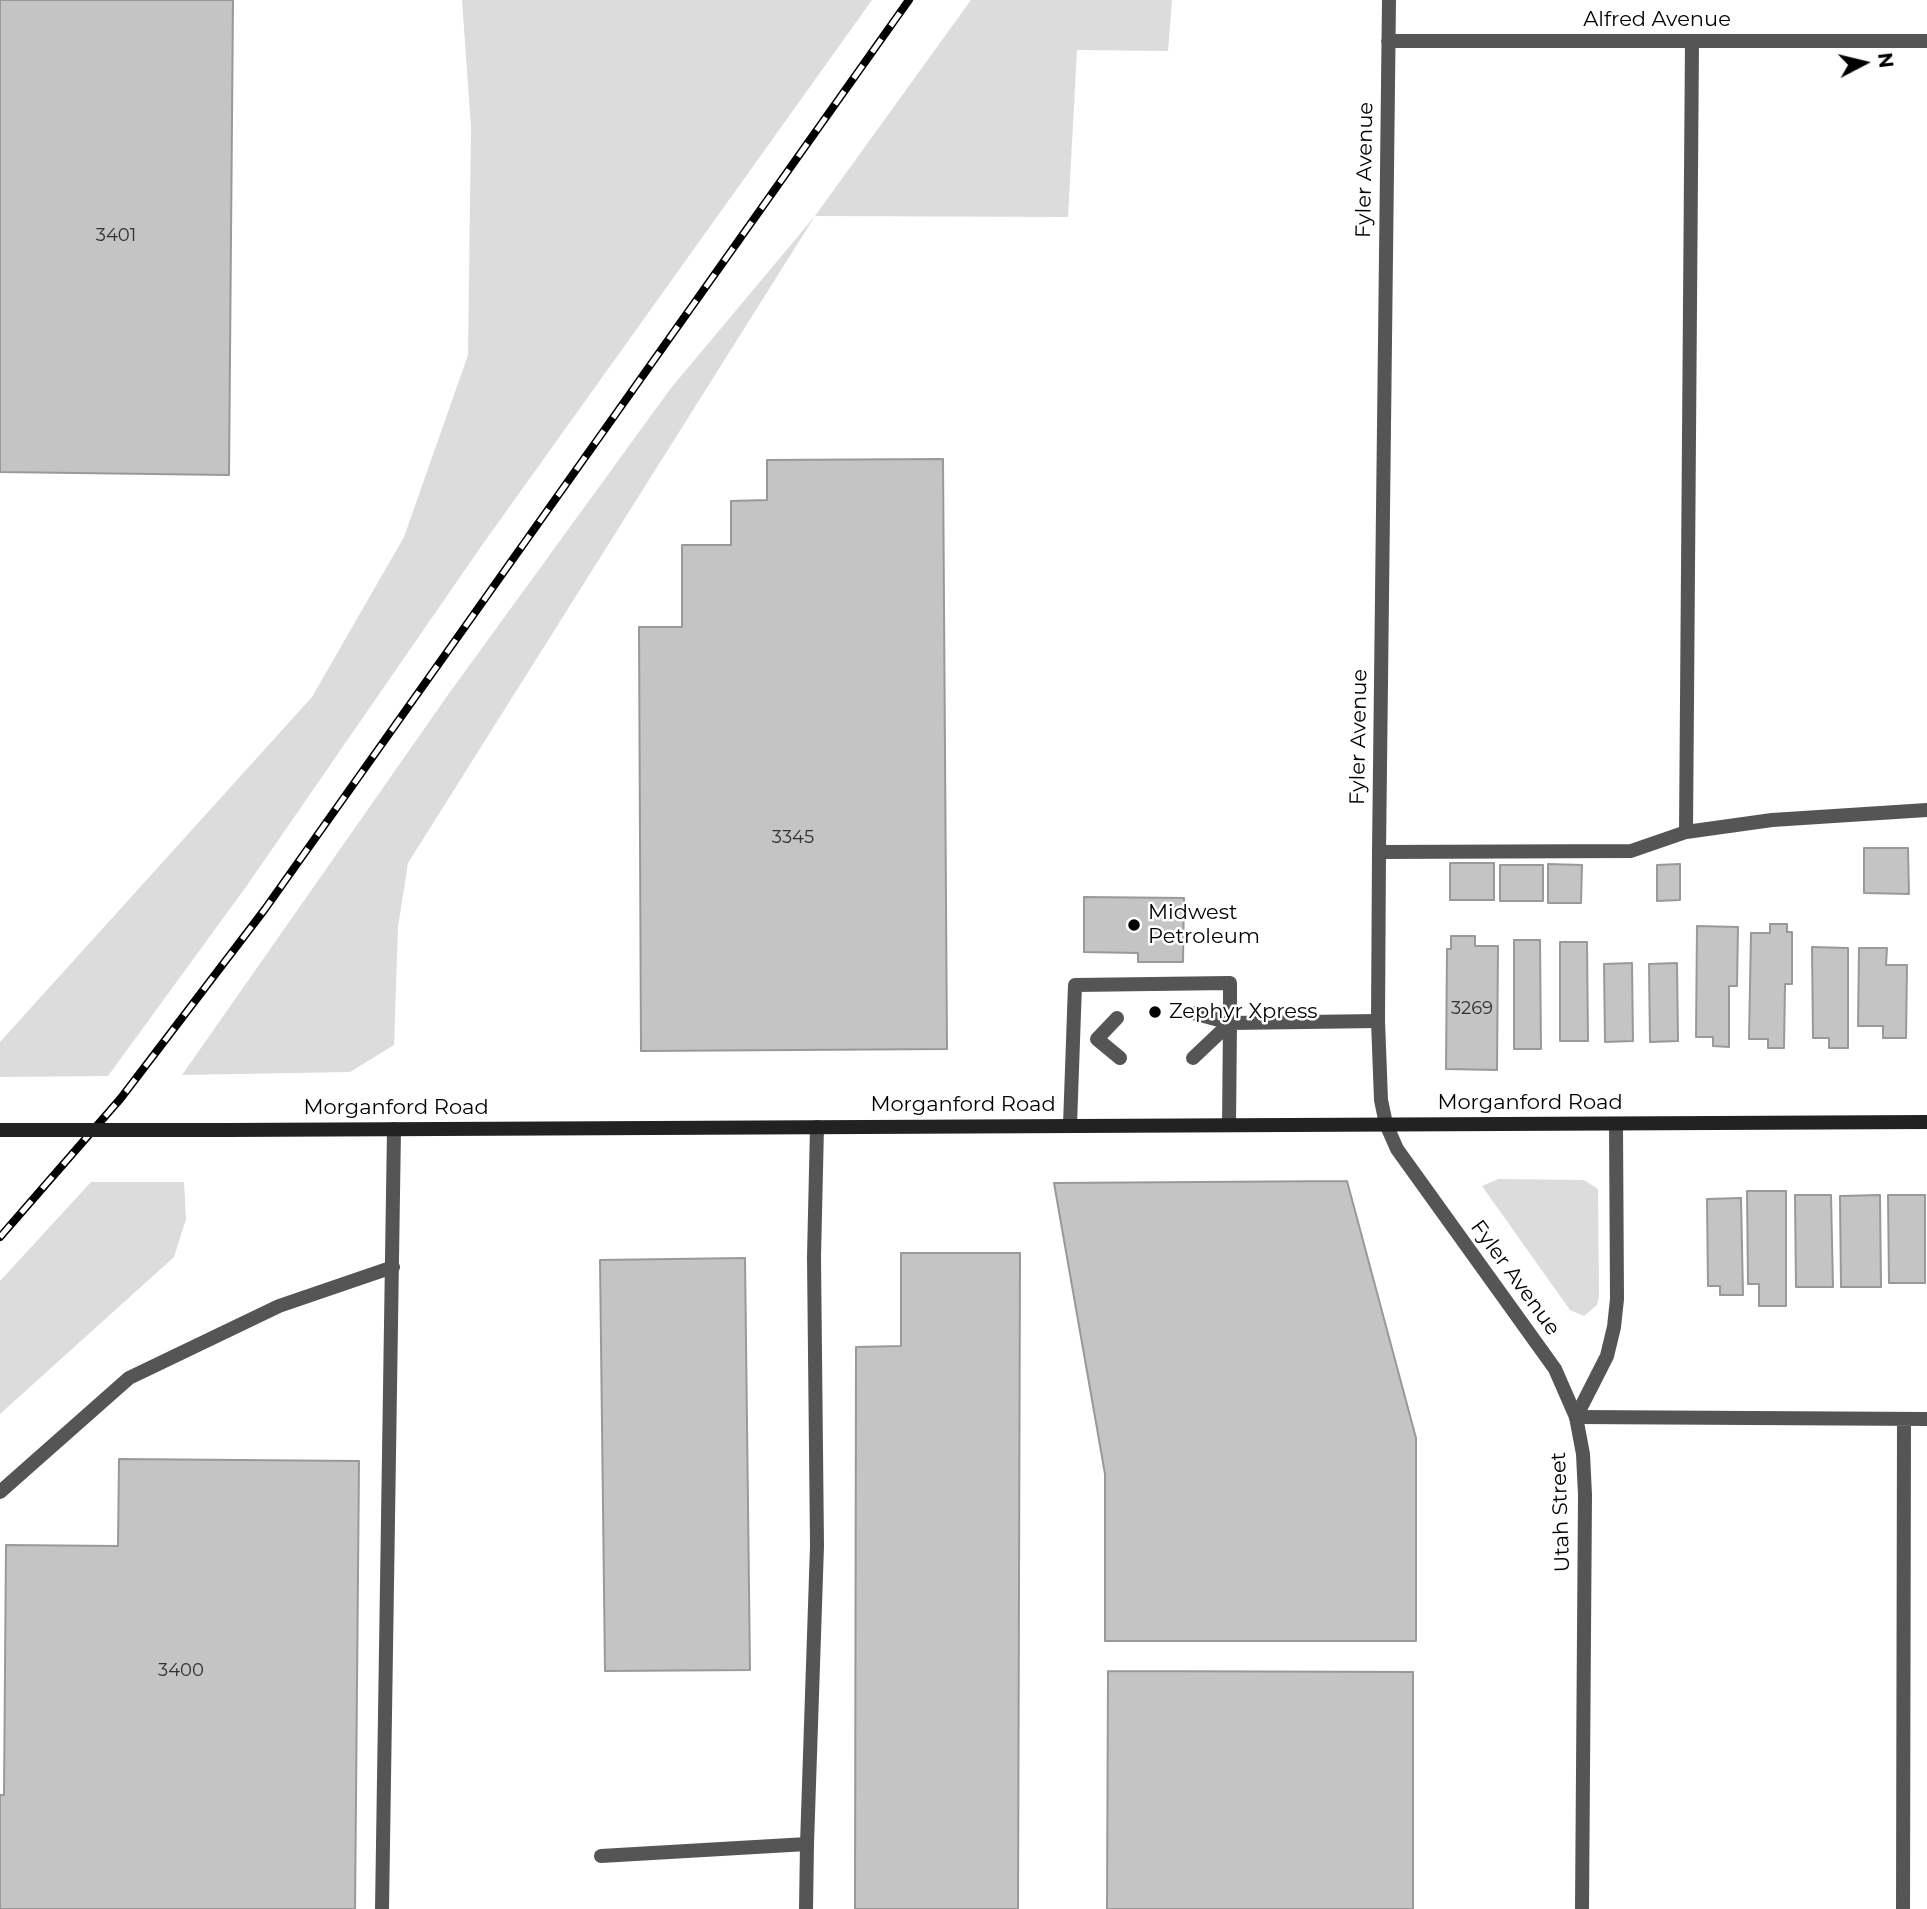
<!DOCTYPE html>
<style>
body{margin:0}
#map{position:relative;width:1927px;height:1909px;overflow:hidden;background:#fff;font-family:Montserrat,sans-serif}
canvas{display:block}
.north{position:absolute;left:1829px;top:28px;width:70px;height:70px;-webkit-text-stroke:5px #fff;paint-order:stroke;rotate:83deg;font-size:19px;font-weight:700;line-height:28px;text-align:center;color:#000}
.north::after{content:'';display:block;margin:auto;width:24px;height:32px;background:#000;clip-path:polygon(50% 0,100% 100%,50% 72%,0 100%)}
</style>
<div id="map">
<canvas width="1927" height="1909"></canvas>
<div class="north">N</div>
</div>
<script>
const c = document.querySelector('canvas').getContext('2d');
c.lineJoin = 'round';
function paint(path, color) {
  c.fillStyle = color;
  c.fill(path, 'evenodd');
}
function poly(rows) {
  const path = new Path2D();
  for (const r of rows) {
    path.moveTo(r[0], r[1]);
    for (let i = 2; i < r.length; i += 2) path.lineTo(r[i], r[i + 1]);
  }
  return path;
}
function stroke(path, color, width, dash) {
  c.strokeStyle = color;
  c.lineWidth = width;
  c.lineCap = dash ? 'butt' : 'round';
  c.setLineDash(dash || []);
  c.stroke(path);
}
function label(font, color, halo, rows, align = 'center') {
  c.font = font + ' Montserrat,sans-serif';
  c.lineWidth = 5;
  c.setLineDash([]);
  c.textBaseline = 'middle';
  c.strokeStyle = halo;
  c.fillStyle = color;
  for (const [text, x, y, turn = 0] of rows) {
    c.save();
    c.translate(x, y);
    c.rotate((+turn || 0) * Math.PI / 180);
    c.textAlign = isNaN(turn) ? turn : align;
    if (halo) c.strokeText(text, 0, 0);
    c.fillText(text, 0, 0);
    c.restore();
  }
}
paint(poly([
 [462,0,872,0,480,548,248,884,108,1076,0,1077,0,1042,312,697,404,537,468,355,471,127],
 [971,0,1172,0,1168,51,1077,50,1068,217,815,216,408,863,398,927,394,1045,350,1072,182,1075,450,692,671,388,815,216],
 [1498,1179,1584,1180,1598,1189,1599,1296,1597,1305,1584,1316,1570,1310,1482,1186],
 [91,1182,184,1182,186,1219,174,1257,0,1414,0,1281]
]), '#dcdcdc');
const building = poly([
 [0,0,233,0,229,475,0,472,0,0],
 [943,459,947,1049,641,1051,639,627,682,627,682,545,731,545,731,501,767,500,767,460,943,459],
 [1864,848,1908,848,1909,894,1864,893,1864,848],
 [1450,863,1494,863,1494,900,1450,900,1450,863],
 [1548,864,1582,865,1581,903,1548,903,1548,864],
 [1680,864,1680,900,1657,901,1657,865,1680,864],
 [1500,865,1543,865,1543,901,1500,901,1500,865],
 [1084,897,1184,898,1183,962,1138,962,1138,953,1084,952,1084,897],
 [1770,924,1787,924,1787,932,1792,932,1792,984,1785,984,1784,1048,1768,1048,1768,1039,1749,1039,1751,933,1770,933,1770,924],
 [1697,926,1738,927,1737,986,1729,986,1729,1047,1713,1046,1713,1037,1696,1037,1697,926],
 [1451,936,1475,936,1475,946,1498,946,1497,1070,1446,1069,1447,949,1451,949,1451,936],
 [1514,940,1540,940,1541,1049,1514,1049,1514,940],
 [1560,942,1587,942,1588,1041,1560,1041,1560,942],
 [1812,947,1848,948,1848,1048,1829,1048,1829,1038,1813,1038,1812,947],
 [1859,948,1887,948,1886,965,1907,965,1906,1038,1883,1038,1883,1026,1858,1026,1859,948],
 [1632,963,1633,1041,1605,1042,1604,964,1632,963],
 [1677,963,1678,1041,1650,1042,1649,964,1677,963],
 [1347,1181,1416,1438,1416,1641,1105,1641,1105,1474,1054,1183,1347,1181],
 [1747,1191,1786,1191,1786,1306,1759,1306,1759,1284,1748,1284,1747,1191],
 [1795,1195,1831,1195,1833,1287,1796,1287,1795,1195],
 [1880,1195,1881,1287,1841,1287,1840,1196,1880,1195],
 [1888,1195,1925,1195,1925,1283,1889,1283,1888,1195],
 [1741,1198,1743,1295,1720,1295,1720,1286,1708,1286,1707,1199,1741,1198],
 [901,1253,1020,1253,1018,1909,855,1909,856,1347,901,1346,901,1253],
 [745,1258,750,1670,605,1671,600,1260,745,1258],
 [119,1459,359,1461,355,1909,0,1909,0,1795,4,1795,6,1545,118,1546,119,1459],
 [1108,1671,1413,1672,1413,1909,1107,1909,1108,1671]
]);
paint(building, '#c4c4c4');
stroke(building, '#999', 2);
stroke(poly([
 [1686,832,1772,820,1927,810],
 [1379,852,1631,851,1686,832,1692,41],
 [1193,1013,1230,1023,1193,1058],
 [1117,1018,1097,1039,1120,1058],
 [1070,1125,1075,985,1230,983,1230,1023],
 [1229,1125,1230,1023,1378,1021],
 [1576,1417,1927,1419],
 [0,1492,129,1378,279,1306,393,1267],
 [601,1856,807,1844],
 [382,1909,394,1129],
 [806,1909,807,1844,817,1546,814,1257,817,1127],
 [1903,1909,1904,1419]
]), '#555', 14);
stroke(poly([
 [1389,0,1379,852,1378,1021,1381,1100,1386,1124,1397,1149,1555,1369,1576,1417,1583,1454,1585,1495,1582,1909],
 [1388,41,1927,41],
 [1576,1417,1607,1356,1614,1327,1617,1299,1616,1124]
]), '#555', 14);
stroke(poly([
 [227,1130,1927,1122]
]), '#222', 14);
const rail = poly([
 [0,1237,121,1098,265,909,909,0]
]);
stroke(rail, '#000', 8);
stroke(rail, '#fff', 5, [16]);
stroke(poly([
 [0,1130,227,1130]
]), '#222', 14);
for (const [x, y, r, color] of [
 [1134,925,7,"#000"],
 [1155,1012,7,"#000"]
]) {
  const dot = new Path2D();
  dot.arc(x, y, r, 0, 2 * Math.PI);
  c.fillStyle = color;
  c.fill(dot);
  stroke(dot, '#fff', 2.5);
}
label('18px', '#313131', null, [
 ["3401",116,236],
 ["3345",793,838],
 ["3269",1472,1009],
 ["3400",181,1671]
]);
label('21px', '#000', '#fff', [
 ["Alfred Avenue",1657,20],
 ["Fyler Avenue",1365,170,-89],
 ["Fyler Avenue",1359,737,-89],
 ["Morganford Road",1530,1103],
 ["Morganford Road",963,1105],
 ["Morganford Road",396,1108],
 ["Fyler Avenue",1515,1278,54],
 ["Utah Street",1561,1512,-92]
]);
label('21px', '#000', '#fff', [
 ["Midwest",1148,913],
 ["Petroleum",1148,937],
 ["Zephyr Xpress",1169,1012]
], 'left');
</script>
